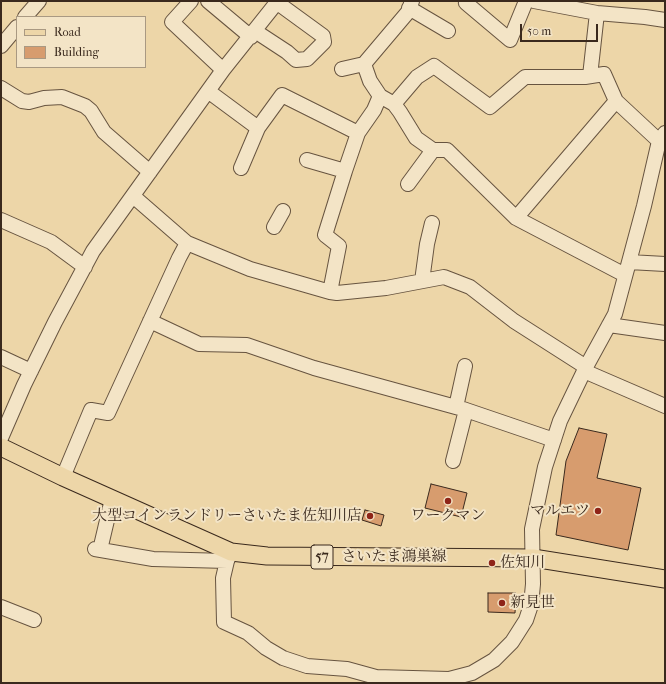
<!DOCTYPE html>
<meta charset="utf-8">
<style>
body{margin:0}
#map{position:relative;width:666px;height:684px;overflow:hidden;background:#edd6a8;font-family:"IM FELL French Canon",serif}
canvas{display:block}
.frame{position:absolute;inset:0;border:2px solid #3a291d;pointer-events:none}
.legend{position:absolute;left:16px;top:16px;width:130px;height:52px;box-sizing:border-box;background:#f3e4c6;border:1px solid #a99982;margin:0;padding:5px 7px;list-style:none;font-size:12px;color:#3a291d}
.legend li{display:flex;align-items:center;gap:8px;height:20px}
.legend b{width:20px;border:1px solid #a99982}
.scale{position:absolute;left:520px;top:24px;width:78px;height:18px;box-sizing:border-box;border:2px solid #3a291d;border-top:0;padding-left:5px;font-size:12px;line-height:14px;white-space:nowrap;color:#3a291d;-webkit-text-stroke:3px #f3e4c6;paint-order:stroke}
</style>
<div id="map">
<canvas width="666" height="684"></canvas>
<div class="frame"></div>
<ul class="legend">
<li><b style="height:5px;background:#edd6a8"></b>Road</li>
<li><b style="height:11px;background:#d79c6e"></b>Building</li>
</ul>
<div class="scale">50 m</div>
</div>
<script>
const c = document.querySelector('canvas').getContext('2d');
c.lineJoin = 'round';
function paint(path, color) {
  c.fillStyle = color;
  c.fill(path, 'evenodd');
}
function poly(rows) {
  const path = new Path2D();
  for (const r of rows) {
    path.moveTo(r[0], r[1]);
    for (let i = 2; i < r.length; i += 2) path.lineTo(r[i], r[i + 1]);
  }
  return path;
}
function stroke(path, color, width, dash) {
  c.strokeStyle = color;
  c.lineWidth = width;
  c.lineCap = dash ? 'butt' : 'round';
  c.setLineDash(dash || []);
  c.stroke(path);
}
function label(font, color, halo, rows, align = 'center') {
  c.font = font + ' "IM FELL French Canon","Noto Serif JP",serif';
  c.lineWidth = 4;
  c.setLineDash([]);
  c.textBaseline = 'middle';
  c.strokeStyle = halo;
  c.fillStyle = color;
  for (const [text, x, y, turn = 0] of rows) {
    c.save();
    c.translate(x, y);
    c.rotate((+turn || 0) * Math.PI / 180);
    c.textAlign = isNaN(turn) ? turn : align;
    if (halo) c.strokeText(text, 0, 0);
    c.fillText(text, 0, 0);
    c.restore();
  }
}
const building = poly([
 [579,428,607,434,597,478,641,488,628,550,556,535,566,461,579,428],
 [431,484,467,493,461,517,425,508,431,484],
 [365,510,384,515,381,526,362,520,365,510],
 [488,593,516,593,515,613,488,612,488,593]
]);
paint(building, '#d79c6e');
stroke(building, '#3a291d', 1);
const minor = poly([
 [191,1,172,22,223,70],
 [208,1,251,37],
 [467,1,466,3,510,40,526,1],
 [534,1,597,13,645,17,665,20],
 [409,8,448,31],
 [25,17,39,1],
 [255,31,287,52,296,60,307,59,324,42,323,36,275,1],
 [1,46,17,27],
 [364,64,370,81,380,96,394,104,400,112,416,138,433,150,447,150,516,218,625,275],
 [342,69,364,64,408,12,412,1],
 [590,76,597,13],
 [1,88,22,101,29,102,44,98,62,97,85,106,91,111,104,132,150,172],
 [208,91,258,128],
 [394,104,417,77,434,66,490,107,525,77,585,77,604,74,616,101,659,141],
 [307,160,345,171],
 [241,168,258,128,282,95,358,133],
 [408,184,433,150],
 [133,196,187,243,250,269,330,292,337,293,386,288,444,277,470,287,514,321,586,367],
 [516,218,616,101],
 [1,220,51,242,85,267],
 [274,227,283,211],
 [629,262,665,264],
 [422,281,427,244,432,223],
 [330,292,339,246,325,235,345,171,358,133,374,110,380,96],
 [150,321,199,344,247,345,314,368,463,409,554,440],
 [609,325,665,333],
 [1,357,31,371],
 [584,371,665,406],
 [456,407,465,366],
 [1,438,24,385,55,322,93,251,223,70,278,1],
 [453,461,466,410],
 [63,477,91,410,108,413,179,258,187,243],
 [95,549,153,559,227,561],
 [100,550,112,499],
 [231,552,227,561,223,578,224,622,248,633,266,648,283,658,307,666,347,669,376,677,449,679,472,673,494,660,512,642,526,620,531,605,533,584,532,529,545,467,560,421,586,367,615,314,644,206,659,141,665,133],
 [1,607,34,620]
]);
const major = poly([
 [1,447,63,477,231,552,267,556,533,558,665,579]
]);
stroke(minor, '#675440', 16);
stroke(major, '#3a291d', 19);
stroke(minor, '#f3e4c6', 14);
stroke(major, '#edd6a8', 17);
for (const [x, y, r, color] of [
 [448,501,4,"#8f2418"],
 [598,511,4,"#8f2418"],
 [370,516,4,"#8f2418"],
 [492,563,4,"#8f2418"],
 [502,603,4,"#8f2418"]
]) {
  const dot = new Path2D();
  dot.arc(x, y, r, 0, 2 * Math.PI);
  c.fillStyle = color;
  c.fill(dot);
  stroke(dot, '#f3e4c6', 1.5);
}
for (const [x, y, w] of [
 [322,557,22]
]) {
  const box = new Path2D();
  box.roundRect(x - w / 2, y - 12, w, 24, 3);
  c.fillStyle = '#f3e4c6';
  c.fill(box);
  stroke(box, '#3a291d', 1);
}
label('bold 14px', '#3a291d', null, [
 ["57",322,557]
]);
label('15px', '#3a291d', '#f3e4c6', [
 ["マルエツ",590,511],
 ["大型コインランドリーさいたま佐知川店",362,516],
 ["ワークマン",448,516,"center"],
 ["佐知川",500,563,"left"],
 ["新見世",510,603,"left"]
], 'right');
label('15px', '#3a291d', '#f3e4c6', [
 ["さいたま鴻巣線",394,557]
]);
</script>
